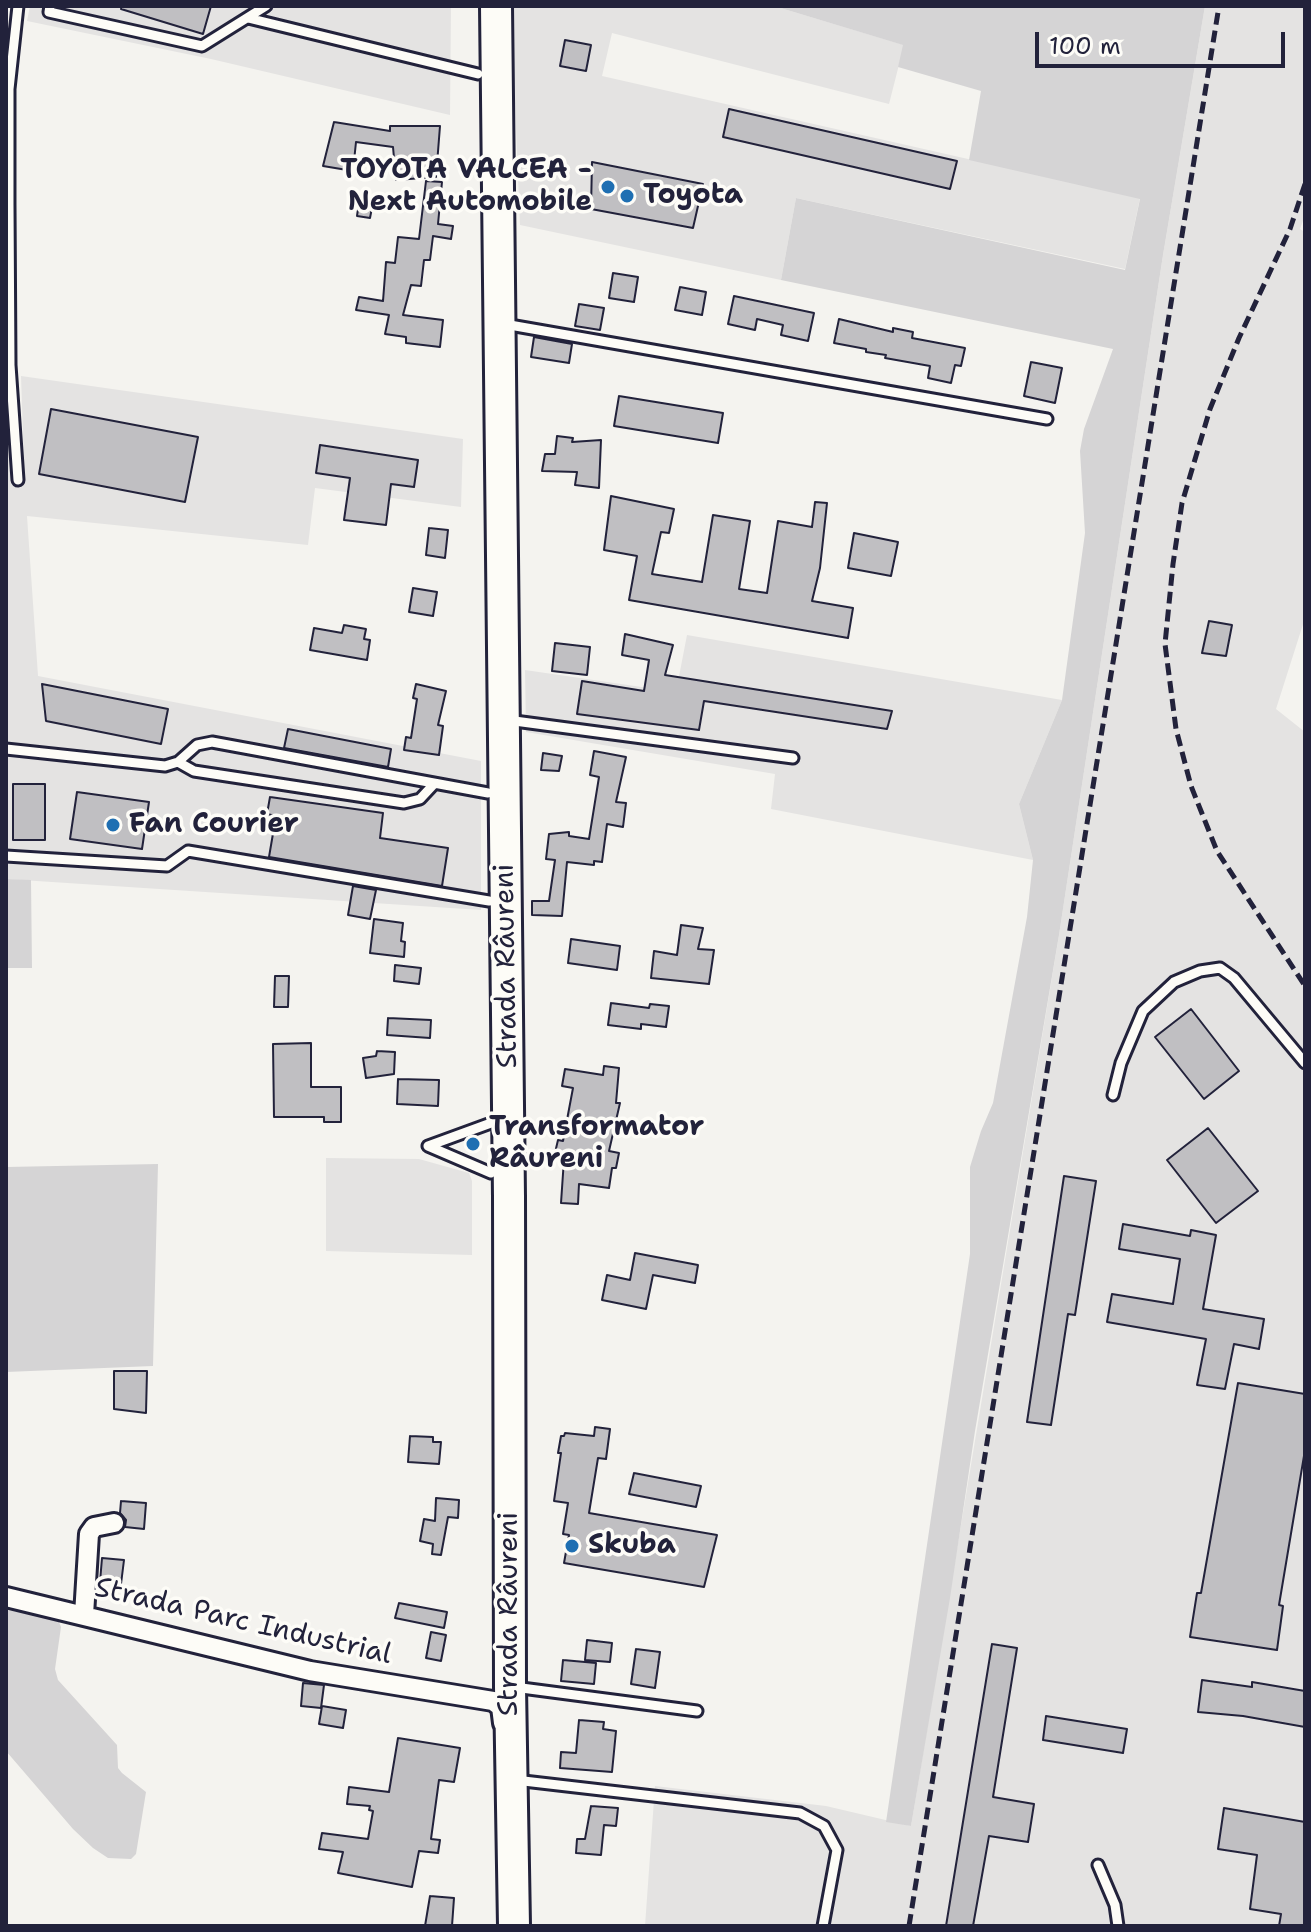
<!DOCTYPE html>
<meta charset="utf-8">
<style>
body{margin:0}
#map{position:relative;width:1311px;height:1932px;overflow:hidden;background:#f4f3ef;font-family:"Shantell Sans",sans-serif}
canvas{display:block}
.frame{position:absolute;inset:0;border:8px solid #22223b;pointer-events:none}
.scale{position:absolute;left:1035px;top:32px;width:250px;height:36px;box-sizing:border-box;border:4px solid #22223b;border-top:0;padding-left:10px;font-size:24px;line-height:28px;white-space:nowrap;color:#22223b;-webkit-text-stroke:6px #fdfcf7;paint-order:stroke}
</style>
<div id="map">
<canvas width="1311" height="1932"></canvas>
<div class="frame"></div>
<div class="scale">100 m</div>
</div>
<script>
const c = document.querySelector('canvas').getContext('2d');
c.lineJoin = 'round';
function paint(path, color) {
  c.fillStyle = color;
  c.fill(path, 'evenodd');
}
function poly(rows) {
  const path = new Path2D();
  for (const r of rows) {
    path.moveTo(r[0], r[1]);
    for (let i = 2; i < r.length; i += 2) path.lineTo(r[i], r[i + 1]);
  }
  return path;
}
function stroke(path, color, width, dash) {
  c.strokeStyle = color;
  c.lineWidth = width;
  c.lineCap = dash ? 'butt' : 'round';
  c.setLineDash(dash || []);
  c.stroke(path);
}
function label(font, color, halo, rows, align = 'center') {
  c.font = font + ' "Shantell Sans",sans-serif';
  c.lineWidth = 7;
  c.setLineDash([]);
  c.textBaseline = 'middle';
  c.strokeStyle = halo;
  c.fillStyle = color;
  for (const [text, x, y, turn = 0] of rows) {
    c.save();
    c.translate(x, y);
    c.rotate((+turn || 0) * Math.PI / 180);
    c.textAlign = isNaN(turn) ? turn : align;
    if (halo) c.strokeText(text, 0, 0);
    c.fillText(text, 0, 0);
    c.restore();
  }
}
paint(poly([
 [30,6,451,6,450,115,211,59,27,21],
 [511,6,774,6,904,45,889,104,612,33,602,76,1140,198,1125,269,796,198,781,280,520,225],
 [1205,6,1305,6,1305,215,1300,229,1305,232,1305,618,1276,709,1305,732,1305,1926,645,1926,655,1786,826,1806,911,1826,1059,935,1163,255],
 [21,376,463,439,461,507,315,488,308,545,27,516,38,676,481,761,481,910,6,879,6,400,19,404,24,465],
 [687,635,1062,700,1019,804,1033,860,771,809,775,774,526,732,525,670,676,692],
 [326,1158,419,1159,469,1173,472,1181,472,1255,326,1251]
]), '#e4e3e2');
paint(poly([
 [774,6,1205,6,1163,255,1059,935,975,1431,950,1598,911,1826,886,1822,970,1254,970,1167,981,1131,993,1103,1027,917,1033,860,1019,804,1062,700,1085,533,1080,451,1084,429,1113,349,781,280,796,198,1125,270,1140,199,969,160,981,91,898,67,903,45],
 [6,879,31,880,32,968,6,968],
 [158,1164,153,1366,6,1372,6,1167],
 [6,1610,40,1615,59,1622,61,1627,55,1669,58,1680,117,1745,118,1768,122,1773,146,1792,136,1854,131,1859,108,1858,93,1848,73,1829,6,1751]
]), '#d5d4d5');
const building = poly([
 [122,6,211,6,203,34,121,9,122,6],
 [565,40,591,45,586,71,560,66,565,40],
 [729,109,957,161,950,189,723,137,729,109],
 [334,122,390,131,390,126,440,126,436,177,396,180,393,147,356,142,353,171,323,166,334,122],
 [592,162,703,184,693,228,591,209,592,162],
 [426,181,442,182,438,224,453,226,451,239,433,236,430,260,424,260,421,286,411,285,403,315,443,320,440,347,406,343,406,337,385,334,389,315,356,310,359,297,383,301,386,262,395,263,398,237,419,239,426,181],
 [360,195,374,197,370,218,357,216,360,195],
 [613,273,638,277,634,302,609,298,613,273],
 [680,287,706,292,702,315,675,310,680,287],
 [734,296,814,313,808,341,781,335,783,325,757,319,755,330,728,324,734,296],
 [579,304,604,308,600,330,575,326,579,304],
 [839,319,893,332,893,328,913,332,912,338,965,348,961,366,955,365,951,383,928,378,930,366,885,358,886,355,866,352,866,349,834,343,839,319],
 [534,337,572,344,569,363,531,357,534,337],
 [1031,362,1062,368,1055,403,1024,396,1031,362],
 [619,396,723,413,718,443,614,426,619,396],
 [51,409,198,437,185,502,39,474,51,409],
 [557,436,573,438,572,442,601,440,599,488,575,485,577,472,542,471,545,454,555,454,557,436],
 [320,445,418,460,414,487,391,484,386,525,344,520,350,478,316,473,320,445],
 [611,496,674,509,669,533,661,532,652,574,702,582,713,515,750,521,739,589,767,593,778,521,812,527,815,502,827,503,820,568,812,601,853,608,848,638,629,600,637,556,604,550,611,496],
 [429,528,448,530,445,558,426,555,429,528],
 [854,533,898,542,891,576,848,568,854,533],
 [413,588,437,592,433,616,409,612,413,588],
 [1209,621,1232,625,1226,656,1202,653,1209,621],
 [344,625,366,629,364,639,370,640,367,660,310,650,314,628,342,633,344,625],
 [625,634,673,645,665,675,892,711,887,729,704,701,699,730,577,714,582,681,644,691,649,660,622,655,625,634],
 [555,643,590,647,587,675,552,671,555,643],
 [42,684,168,709,161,744,46,721,42,684],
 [416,684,446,691,438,725,443,726,439,755,404,750,406,737,411,738,417,699,413,698,416,684],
 [288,729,391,749,388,767,284,748,288,729],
 [594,751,626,757,616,802,626,803,623,827,607,824,602,862,594,861,594,865,567,862,562,916,532,915,532,901,549,901,555,860,546,859,549,834,569,832,569,836,589,839,599,777,590,775,594,751],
 [543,753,562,756,559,771,541,770,543,753],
 [13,784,45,784,45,840,13,840,13,784],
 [77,792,149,802,142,849,70,839,77,792],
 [270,797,383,813,380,838,448,848,442,886,269,857,276,816,267,814,270,797],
 [353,886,376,890,370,919,348,915,353,886],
 [374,919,403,923,401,941,405,942,404,957,370,953,374,919],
 [681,925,703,928,698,949,714,950,709,984,651,978,654,951,677,955,681,925],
 [571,939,620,946,617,970,568,963,571,939],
 [395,965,421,968,419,984,394,981,395,965],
 [275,976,289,976,288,1007,274,1007,275,976],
 [611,1003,649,1008,650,1004,669,1006,666,1027,641,1024,641,1029,608,1025,611,1003],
 [1191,1009,1239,1071,1204,1099,1155,1037,1191,1009],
 [388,1018,431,1020,430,1038,387,1035,388,1018],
 [311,1043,311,1087,341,1087,341,1122,324,1122,324,1117,274,1117,273,1044,311,1043],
 [377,1051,395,1052,394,1074,366,1078,363,1058,376,1056,377,1051],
 [604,1066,619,1068,616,1103,620,1103,609,1151,619,1153,616,1168,612,1168,609,1188,579,1184,578,1204,561,1203,564,1159,554,1157,558,1140,563,1141,573,1088,562,1086,565,1069,603,1075,604,1066],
 [398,1079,439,1080,438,1106,397,1104,398,1079],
 [1208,1128,1258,1191,1216,1223,1167,1160,1208,1128],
 [1064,1176,1096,1181,1075,1315,1068,1314,1051,1425,1027,1422,1064,1176],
 [1123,1224,1190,1236,1191,1230,1216,1235,1203,1309,1264,1319,1259,1349,1234,1344,1225,1389,1197,1385,1206,1339,1107,1322,1112,1294,1173,1304,1180,1259,1119,1249,1123,1224],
 [635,1253,698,1265,695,1283,653,1275,646,1309,602,1300,607,1275,630,1280,635,1253],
 [114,1371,147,1371,146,1413,114,1409,114,1371],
 [1238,1383,1305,1394,1305,1450,1279,1605,1283,1606,1277,1650,1190,1637,1197,1593,1201,1593,1238,1383],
 [595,1427,610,1429,606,1459,598,1458,589,1513,717,1535,704,1587,564,1563,569,1535,563,1534,568,1503,554,1501,561,1453,558,1453,561,1436,564,1436,565,1433,594,1436,595,1427],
 [410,1436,433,1437,433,1442,441,1442,439,1464,408,1462,410,1436],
 [634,1473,701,1486,696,1507,629,1494,634,1473],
 [436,1498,459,1500,458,1518,448,1517,441,1555,432,1554,433,1544,420,1541,424,1519,435,1521,436,1498],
 [121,1501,146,1503,144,1529,125,1527,126,1520,120,1513,121,1501],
 [102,1558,124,1560,121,1584,100,1582,102,1558],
 [399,1603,447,1612,444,1628,395,1618,399,1603],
 [431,1632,446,1635,441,1661,426,1658,431,1632],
 [587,1640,612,1643,610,1662,585,1660,587,1640],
 [992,1644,1017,1648,993,1797,1034,1804,1028,1842,989,1836,973,1926,946,1926,992,1644],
 [636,1649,660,1652,655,1688,631,1684,636,1649],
 [563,1660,596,1663,594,1684,561,1681,563,1660],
 [1202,1680,1252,1687,1252,1682,1305,1691,1305,1727,1243,1716,1198,1712,1202,1680],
 [303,1683,324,1685,321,1708,301,1706,303,1683],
 [322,1706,346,1710,343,1728,319,1724,322,1706],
 [1046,1716,1127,1729,1123,1753,1043,1740,1046,1716],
 [579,1720,604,1722,603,1729,616,1731,612,1772,560,1768,561,1752,576,1753,579,1720],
 [398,1738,460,1748,454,1782,439,1780,431,1839,440,1840,438,1853,419,1851,412,1887,338,1873,343,1852,319,1849,322,1833,368,1839,373,1811,369,1810,370,1806,347,1804,349,1787,389,1792,398,1738],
 [591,1806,618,1808,616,1826,604,1825,601,1855,576,1853,577,1839,585,1839,591,1806],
 [1224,1808,1305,1822,1305,1926,1279,1926,1281,1914,1250,1909,1257,1855,1218,1849,1224,1808],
 [430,1896,454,1898,452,1926,425,1926,430,1896]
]);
paint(building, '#c0bfc2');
stroke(building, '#22223b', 2);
const service = poly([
 [50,6,49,12,202,46,266,6],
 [248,18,478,74],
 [504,324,1047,419],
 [18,480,10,365,9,205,9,89,18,6],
 [507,720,793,758],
 [6,749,165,766,178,762,197,745,212,742,488,793],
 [178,762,194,771,404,803,420,799,434,784],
 [6,856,167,866,188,851,489,901],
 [1113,1095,1121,1063,1143,1011,1174,982,1200,971,1220,968,1234,978,1305,1063],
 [428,1146,491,1173],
 [428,1146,491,1123],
 [514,1687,697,1711],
 [515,1780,800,1813,824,1826,837,1850,823,1926],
 [1098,1865,1115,1905,1118,1926]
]);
const minor = poly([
 [6,1597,310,1671,493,1701,501,1707,503,1723],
 [84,1615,89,1534,94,1527,114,1523]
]);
const primary = poly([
 [496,6,509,1196,510,1687,514,1926]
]);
stroke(service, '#22223b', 15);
stroke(minor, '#22223b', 24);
stroke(primary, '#22223b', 36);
stroke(service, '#fdfcf7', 9);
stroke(minor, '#fdfcf7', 18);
stroke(primary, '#fdfcf7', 30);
stroke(poly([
 [1305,184,1290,229,1239,338,1210,409,1182,503,1173,564,1165,644,1176,729,1191,786,1217,851,1305,986],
 [909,1926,1219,6]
]), '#22223b', 5, [12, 6]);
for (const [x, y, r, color] of [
 [608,187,8,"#1f6fb2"],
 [627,196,8,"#1f6fb2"],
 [113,825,8,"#1f6fb2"],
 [473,1144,8,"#1f6fb2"],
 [572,1546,8,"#1f6fb2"]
]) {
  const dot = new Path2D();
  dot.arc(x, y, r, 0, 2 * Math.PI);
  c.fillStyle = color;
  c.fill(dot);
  stroke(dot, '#fdfcf7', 3);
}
label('bold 28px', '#22223b', '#fdfcf7', [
 ["TOYOTA VALCEA -",592,171,"right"],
 ["Next Automobile",592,203,"right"],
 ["Toyota",643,196],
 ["Fan Courier",129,825],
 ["Transformator",489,1128],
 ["Râureni",489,1160],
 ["Skuba",588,1546]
], 'left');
label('28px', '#22223b', '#fdfcf7', [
 ["Strada Râureni",507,966,-91],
 ["Strada Râureni",510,1614,-90],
 ["Strada Parc Industrial",243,1622,13]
]);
</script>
